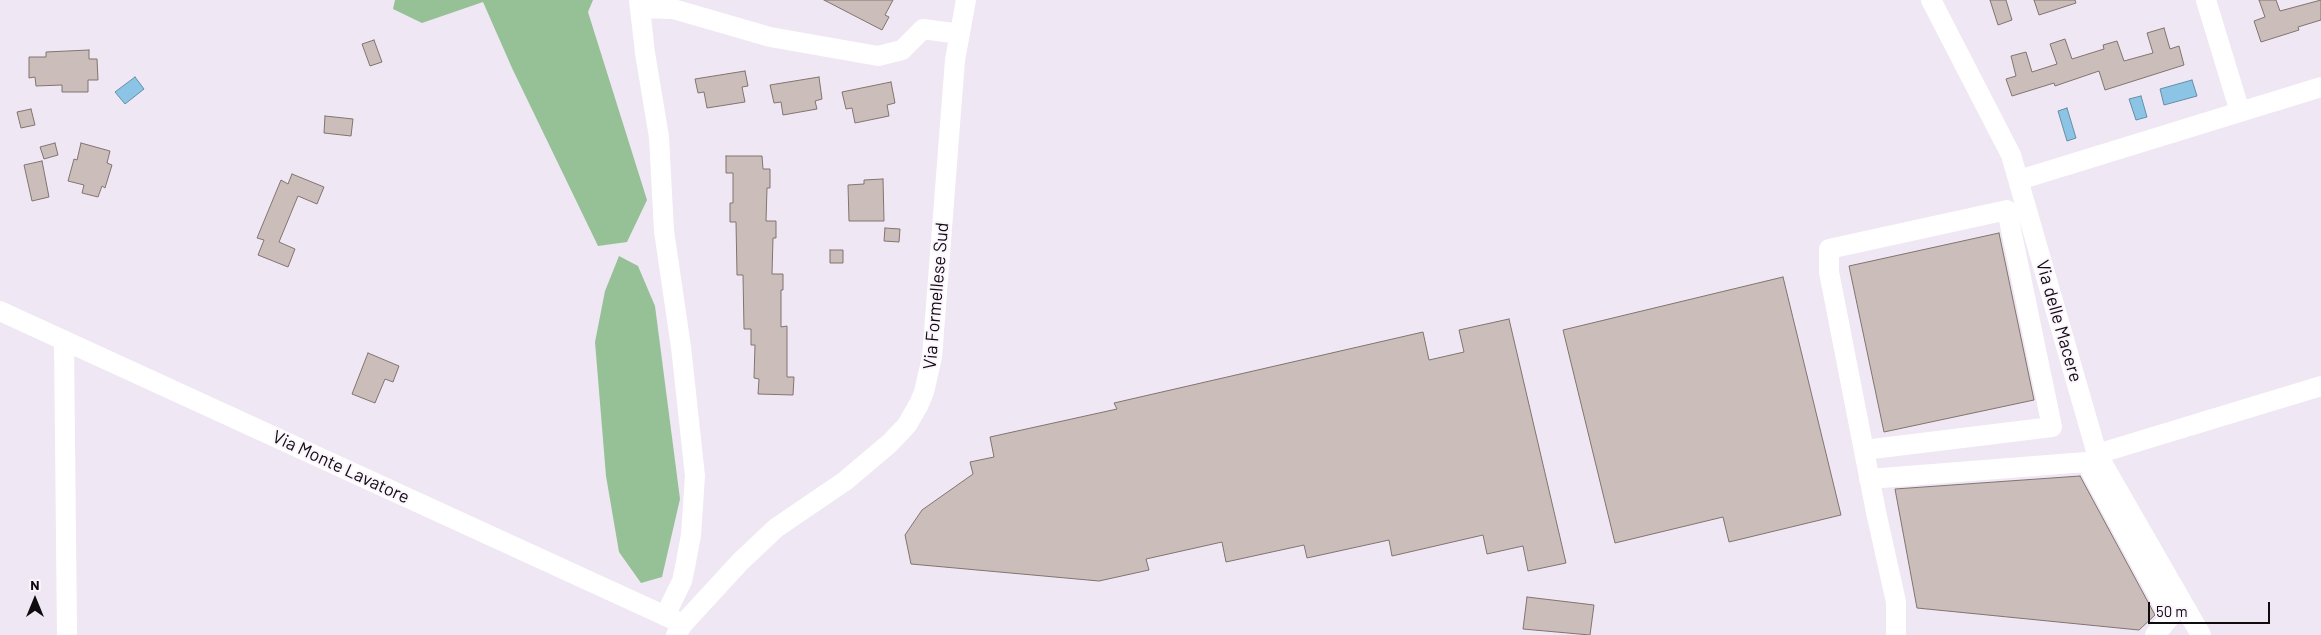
<!DOCTYPE html>
<style>
body{margin:0}
#map{position:relative;width:2321px;height:635px;overflow:hidden;background:#efe7f3;font-family:Barlow,sans-serif}
canvas{display:block}
.north{position:absolute;left:10px;top:575px;width:50px;height:50px;-webkit-text-stroke:4px #fcf5fe;paint-order:stroke;rotate:0deg;font-size:14px;font-weight:700;line-height:20px;text-align:center;color:#0f0c10}
.north::after{content:'';display:block;margin:auto;width:18px;height:22px;background:#0f0c10;clip-path:polygon(50% 0,100% 100%,50% 72%,0 100%)}
.scale{position:absolute;left:2148px;top:602px;width:122px;height:22px;box-sizing:border-box;border:2px solid #0f0c10;border-top:0;padding-left:6px;font-size:15px;line-height:18px;white-space:nowrap;color:#0f0c10;-webkit-text-stroke:4px #fcf5fe;paint-order:stroke}
</style>
<div id="map">
<canvas width="2321" height="635"></canvas>
<div class="north">N</div>
<div class="scale">50 m</div>
</div>
<script>
const c = document.querySelector('canvas').getContext('2d');
c.lineJoin = 'round';
function paint(path, color) {
  c.fillStyle = color;
  c.fill(path, 'evenodd');
}
function poly(rows) {
  const path = new Path2D();
  for (const r of rows) {
    path.moveTo(r[0], r[1]);
    for (let i = 2; i < r.length; i += 2) path.lineTo(r[i], r[i + 1]);
  }
  return path;
}
function stroke(path, color, width, dash) {
  c.strokeStyle = color;
  c.lineWidth = width;
  c.lineCap = dash ? 'butt' : 'round';
  c.setLineDash(dash || []);
  c.stroke(path);
}
function label(font, color, halo, rows, align = 'center') {
  c.font = font + ' Barlow,sans-serif';
  c.lineWidth = 4;
  c.setLineDash([]);
  c.textBaseline = 'middle';
  c.strokeStyle = halo;
  c.fillStyle = color;
  for (const [text, x, y, turn = 0] of rows) {
    c.save();
    c.translate(x, y);
    c.rotate((+turn || 0) * Math.PI / 180);
    c.textAlign = isNaN(turn) ? turn : align;
    if (halo) c.strokeText(text, 0, 0);
    c.fillText(text, 0, 0);
    c.restore();
  }
}
paint(poly([
 [395,0,593,0,588,12,647,200,627,242,598,246,512,68,483,2,422,23,393,9],
 [619,256,638,266,655,306,680,499,662,577,641,583,619,552,606,476,595,342,605,291]
]), '#96c196');
const water = poly([
 [135,77,144,89,125,104,115,92,135,77],
 [2192,80,2197,96,2164,105,2160,89,2192,80],
 [2141,96,2147,117,2136,120,2129,99,2141,96],
 [2067,108,2076,138,2067,141,2058,111,2067,108]
]);
paint(water, '#8cc4e6');
stroke(water, '#668da6', 1);
const building = poly([
 [824,0,893,0,885,15,889,17,882,30,824,0],
 [1990,0,2006,0,2012,20,1998,25,1990,0],
 [2034,0,2075,0,2076,3,2039,15,2034,0],
 [2259,0,2276,0,2280,11,2321,0,2321,20,2298,27,2299,30,2261,42,2254,21,2265,17,2259,0],
 [2164,28,2170,49,2179,46,2184,65,2105,90,2099,71,2055,86,2054,83,2012,96,2006,79,2016,76,2011,56,2026,52,2032,72,2057,64,2050,44,2065,39,2072,59,2104,49,2103,45,2117,41,2124,61,2153,53,2147,33,2164,28],
 [374,40,382,62,370,66,362,44,374,40],
 [89,50,89,59,97,59,98,80,88,80,88,92,62,92,62,85,36,86,35,77,29,78,29,57,46,57,46,52,89,50],
 [745,71,748,86,742,87,745,102,707,108,704,92,698,93,695,79,745,71],
 [819,77,822,99,815,101,817,109,783,115,781,102,774,103,770,85,819,77],
 [891,82,895,103,887,105,889,116,855,123,852,108,846,109,842,92,891,82],
 [31,109,35,125,21,128,17,112,31,109],
 [325,116,353,119,351,136,324,133,325,116],
 [55,143,58,155,44,159,40,147,55,143],
 [81,143,110,151,107,163,112,165,105,188,102,186,98,197,82,193,84,185,68,181,74,159,77,160,81,143],
 [726,156,762,156,763,169,770,169,770,188,767,188,766,221,776,221,776,238,773,238,772,274,783,274,783,290,781,290,781,327,787,326,787,377,794,377,793,395,758,394,759,379,754,378,755,345,751,345,751,329,744,329,743,275,737,275,736,222,730,222,730,203,733,203,733,173,726,173,726,156],
 [42,161,49,197,32,201,24,165,42,161],
 [292,174,324,187,317,204,298,196,279,242,295,249,288,267,258,255,264,240,257,238,281,180,288,184,292,174],
 [883,179,884,221,849,221,848,185,864,184,864,180,883,179],
 [885,228,900,229,899,242,884,241,885,228],
 [1999,233,2034,400,1884,432,1849,266,1999,233],
 [830,250,843,250,843,263,830,263,830,250],
 [1783,277,1841,515,1729,542,1723,517,1615,543,1563,330,1783,277],
 [1509,319,1566,563,1528,571,1523,546,1487,554,1483,535,1392,556,1389,540,1307,558,1304,545,1226,562,1222,542,1146,559,1149,570,1099,581,911,564,905,535,922,510,973,474,970,462,994,457,990,437,1117,409,1114,403,1423,332,1429,360,1464,352,1459,330,1509,319],
 [368,353,399,366,393,382,385,379,375,403,352,394,368,353],
 [2080,476,2155,615,2139,630,1917,608,1895,489,2080,476],
 [1527,597,1594,605,1590,635,1523,629,1527,597]
]);
paint(building, '#cbbdb9');
stroke(building, '#817470', 1);
stroke(poly([
 [639,0,645,53,659,137,664,231,681,347,695,476,691,535,685,567,682,581,665,616],
 [1931,0,2011,155,2097,454,2201,635],
 [2206,0,2240,112],
 [640,8,673,9,770,37,878,56,902,50,923,29,960,34],
 [2019,180,2321,87],
 [0,311,683,624],
 [64,340,67,635],
 [1864,450,2052,427,2007,210,1829,249,1829,272,1876,512,1896,602,1896,635],
 [2097,454,2321,386],
 [1869,479,2086,462,2170,617,2155,635],
 [676,635,683,624,740,562,776,528,845,481,890,443,907,425,919,404,924,392,932,357,955,60,966,0]
]), '#fff', 20);
label('18px', '#0f0c10', '#fcf5fe', [
 ["Via Formellese Sud",936,296,-85],
 ["Via delle Macere",2059,321,74],
 ["Via Monte Lavatore",341,467,25]
]);
</script>
